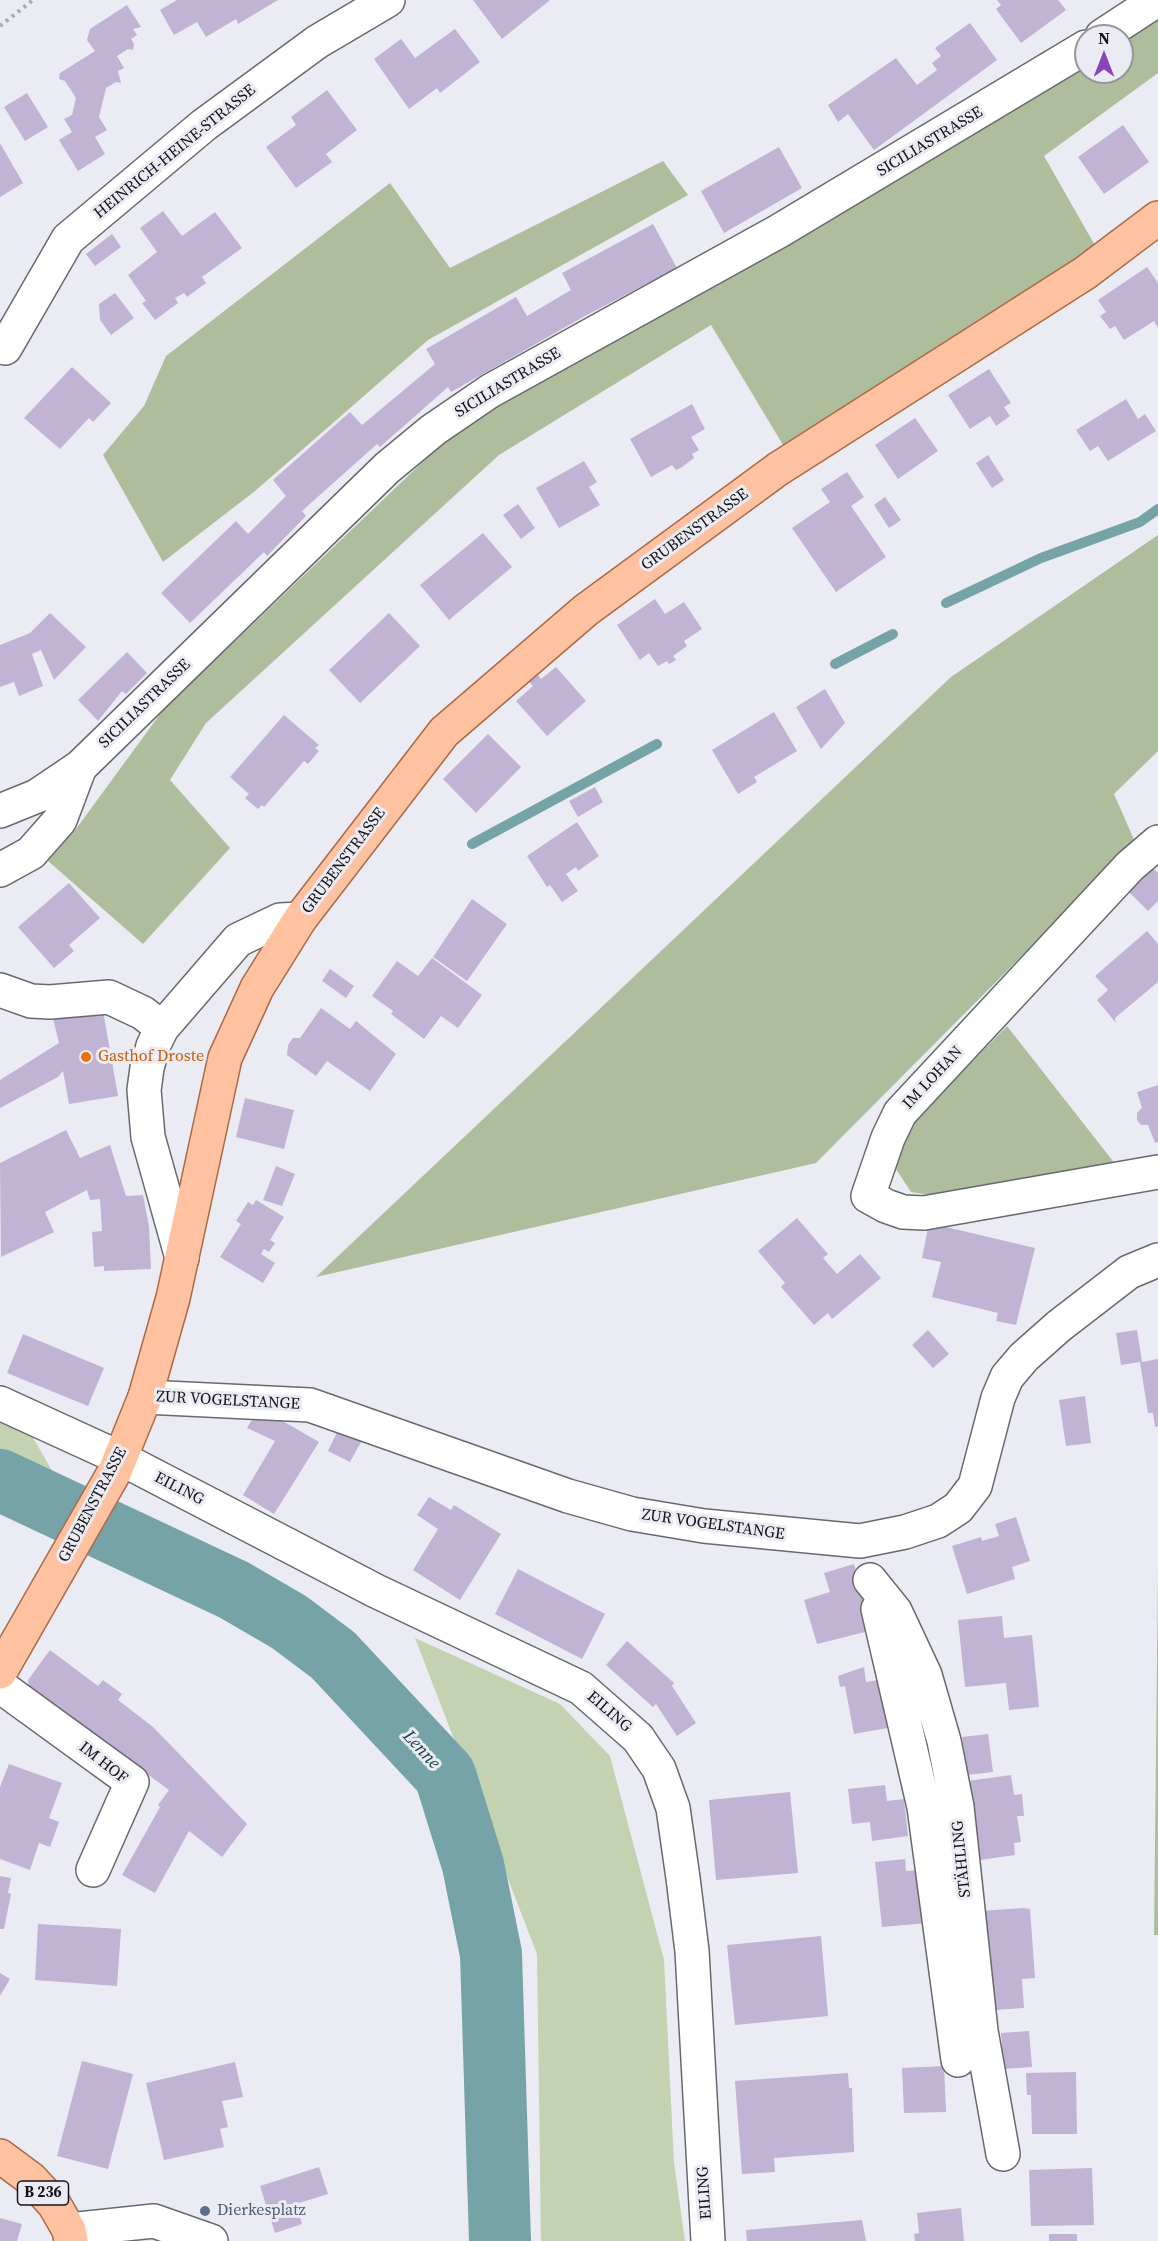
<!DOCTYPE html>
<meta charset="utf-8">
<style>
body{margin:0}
#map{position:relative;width:1158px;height:2241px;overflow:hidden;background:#ebebf4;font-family:"Source Serif 4",serif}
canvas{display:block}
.north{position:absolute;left:1074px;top:24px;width:60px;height:60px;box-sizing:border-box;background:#ebebf4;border:2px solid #95959c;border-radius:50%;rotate:0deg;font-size:16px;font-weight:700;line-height:24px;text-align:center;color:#141417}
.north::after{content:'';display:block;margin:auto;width:21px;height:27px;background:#8a45b8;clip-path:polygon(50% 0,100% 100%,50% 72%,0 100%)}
</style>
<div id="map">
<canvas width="1158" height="2241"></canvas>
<div class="north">N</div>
</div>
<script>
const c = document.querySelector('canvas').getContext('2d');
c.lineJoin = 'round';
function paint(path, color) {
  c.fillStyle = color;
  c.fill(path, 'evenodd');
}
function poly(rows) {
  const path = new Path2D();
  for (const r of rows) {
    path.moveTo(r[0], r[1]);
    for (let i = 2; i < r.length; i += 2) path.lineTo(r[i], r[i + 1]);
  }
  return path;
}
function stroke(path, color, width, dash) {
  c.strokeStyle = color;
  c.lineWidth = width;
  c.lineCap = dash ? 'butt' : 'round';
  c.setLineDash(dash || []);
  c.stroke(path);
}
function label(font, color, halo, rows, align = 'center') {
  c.font = font + ' "Source Serif 4",serif';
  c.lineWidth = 6;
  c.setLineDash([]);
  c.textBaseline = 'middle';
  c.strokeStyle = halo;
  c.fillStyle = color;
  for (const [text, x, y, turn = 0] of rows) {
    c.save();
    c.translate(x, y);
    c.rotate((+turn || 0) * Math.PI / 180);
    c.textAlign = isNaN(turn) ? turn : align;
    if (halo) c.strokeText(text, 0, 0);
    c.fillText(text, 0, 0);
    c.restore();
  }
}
paint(poly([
 [0,1420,32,1436,62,1488,0,1458],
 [415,1638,560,1704,610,1756,664,1960,674,2163,685,2241,541,2241,537,1954]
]), '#c3d2b0');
paint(poly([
 [1158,16,1158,73,1044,156,1097,249,783,445,711,325,499,455,206,723,170,780,230,848,143,944,48,861,76,829,163,710,455,431,1086,59,1086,72,1122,72,1122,37],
 [663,161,688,195,428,340,255,491,163,562,103,455,144,406,166,356,390,183,450,268],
 [1158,535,1158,751,1114,794,1135,842,816,1163,316,1277,951,677],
 [1007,1026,1116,1165,949,1198,911,1192,894,1166,906,1129],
 [1158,1570,1158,1935,1154,1935]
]), '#aebd9b');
stroke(poly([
 [946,603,1041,558,1140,522,1158,509],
 [835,664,893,634],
 [472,844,657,744]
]), '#75a3a7', 10);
stroke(poly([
 [0,1480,234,1590,289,1622,333,1655,445,1775,473,1865,491,1954,500,2241]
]), '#75a3a7', 62);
paint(poly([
 [177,0,278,0,238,24,236,19,206,37,197,22,174,35,160,10],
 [473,0,550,0,502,39],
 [997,0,1058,0,1066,10,1021,43,996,9,1001,5],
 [127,5,141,27,133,29,137,35,131,39,134,44,133,50,128,49,117,56,124,68,118,71,121,83,116,82,106,88,99,117,107,130,95,137,105,154,78,171,59,140,72,132,64,119,72,115,76,98,65,81,59,79,60,73,95,51,87,40,90,29],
 [970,23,997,60,874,150,848,114,838,122,828,105,896,58,917,85,937,70,932,63,941,56,935,48],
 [455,29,480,62,440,93,437,88,409,109,374,59,401,39,415,58],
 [327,90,357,130,326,154,332,162,296,188,266,147,296,125,291,117],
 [27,93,48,127,25,141,4,107],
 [1123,125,1149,162,1104,194,1078,157],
 [0,143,23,183,0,197],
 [779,147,802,188,724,233,701,191],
 [163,211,182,236,215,212,242,248,202,277,206,283,187,297,184,293,175,298,178,303,155,320,142,303,146,301,128,275,157,252,140,228],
 [653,224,677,268,585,316,451,392,448,387,380,447,377,444,302,511,306,516,267,556,264,552,190,623,161,593,236,521,248,534,286,496,273,480,350,412,362,425,435,364,426,349,516,297,527,316,571,290,562,273],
 [112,234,121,247,95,266,86,254],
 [1147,267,1158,283,1158,328,1154,321,1124,340,1115,326,1110,329,1100,316,1106,312,1098,300],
 [115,293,134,318,111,335,100,320,99,304],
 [72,367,111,403,93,422,89,418,60,449,24,418],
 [989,369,1011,403,1004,407,1010,416,996,426,990,416,970,429,948,395],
 [1126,399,1138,419,1145,414,1156,431,1108,461,1098,446,1090,451,1076,430],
 [692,404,705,429,691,437,699,450,692,454,694,458,682,467,676,470,672,465,651,477,630,439],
 [915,418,938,451,898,479,875,445],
 [988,455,1004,480,992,488,976,463],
 [584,461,597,482,589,487,600,505,559,528,536,488],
 [847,472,864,497,851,506,886,557,836,592,792,528,830,502,821,489],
 [885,497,901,520,889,528,874,505],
 [518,504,535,528,521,539,503,515],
 [483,533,512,567,449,620,420,585],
 [655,599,665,614,684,602,702,629,684,641,687,646,673,656,676,660,669,664,667,661,658,666,649,653,640,660,617,625],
 [50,613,86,647,54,680,41,650,32,654,43,686,19,696,14,682,0,687,0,645,30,633],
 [389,613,420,646,360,703,329,670],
 [127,652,147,673,126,694,122,691,98,721,78,700],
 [556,667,586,701,547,736,516,701,533,686,529,682,538,675,541,679],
 [825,689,845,723,821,749,796,707],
 [774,712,797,751,754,777,757,782,738,794,712,750],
 [284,715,319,745,315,748,319,751,308,764,304,761,264,807,262,805,258,809,245,798,249,794,230,777],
 [488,734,521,767,476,813,443,779],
 [595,787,603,802,578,817,569,801],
 [577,822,599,856,578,871,576,867,566,874,578,891,562,902,550,885,547,887,527,856],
 [1150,865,1158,873,1158,901,1148,911,1126,889],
 [69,883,100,918,69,945,74,951,54,968,18,927],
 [472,899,507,924,467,981,433,957],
 [1147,931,1158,944,1158,982,1115,1018,1116,1023,1097,1000,1108,990,1095,976],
 [432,958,482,995,458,1028,441,1016,424,1039,391,1014,393,1011,372,996,397,961,418,976],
 [330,969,354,986,346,998,322,981],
 [102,1005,118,1096,69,1104,63,1071,58,1077,0,1108,0,1080,59,1043,52,1014],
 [321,1008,350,1029,356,1021,396,1054,370,1091,327,1061,316,1076,287,1055,288,1045,293,1038,300,1038],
 [1158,1085,1158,1142,1155,1143,1148,1125,1141,1125,1137,1120,1137,1113,1142,1108,1137,1092],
 [245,1098,294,1110,284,1149,236,1137],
 [66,1130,80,1158,110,1145,126,1196,143,1195,149,1227,151,1269,104,1271,104,1266,94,1267,92,1232,102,1231,100,1199,90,1200,87,1190,45,1212,54,1232,1,1257,0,1163],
 [276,1166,295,1174,282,1206,263,1200],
 [256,1200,284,1217,270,1240,275,1243,269,1252,264,1249,261,1254,275,1263,263,1283,220,1257,241,1224,236,1221,248,1202,253,1205],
 [797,1218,828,1254,823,1258,837,1274,860,1254,881,1278,832,1319,828,1313,814,1325,781,1287,785,1283,758,1251],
 [929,1223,1035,1248,1016,1325,996,1321,998,1313,932,1297,941,1262,922,1258],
 [928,1330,949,1354,933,1368,912,1345],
 [1137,1330,1142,1362,1158,1359,1158,1426,1155,1427,1153,1413,1148,1413,1140,1362,1121,1365,1116,1333],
 [23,1334,104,1368,88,1406,7,1373],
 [1085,1396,1091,1443,1066,1446,1059,1400],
 [267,1412,319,1442,274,1514,243,1495,275,1441,247,1428,256,1413],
 [338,1430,361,1442,350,1462,328,1451],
 [429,1497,451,1510,454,1505,501,1534,460,1600,413,1570,438,1529,417,1515],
 [1016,1517,1030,1561,1012,1567,1015,1579,967,1594,952,1546,981,1537,982,1541,999,1536,995,1524],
 [854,1564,873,1630,817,1644,804,1600,830,1592,824,1573],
 [518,1569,605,1614,582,1659,495,1614],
 [1002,1616,1004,1638,1032,1635,1039,1707,1009,1710,1006,1683,965,1687,958,1620],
 [627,1641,674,1683,672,1686,696,1723,677,1736,656,1704,653,1707,606,1665],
 [50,1650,98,1686,103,1680,122,1694,118,1700,153,1727,247,1824,222,1857,189,1831,155,1893,122,1875,160,1807,158,1805,169,1790,29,1688,28,1680],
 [864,1667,866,1682,884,1679,893,1727,854,1734,845,1686,840,1687,838,1676],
 [988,1734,993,1772,967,1775,962,1737],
 [9,1764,62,1783,49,1818,59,1822,50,1847,39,1843,30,1870,0,1859,0,1787],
 [1011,1775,1014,1795,1022,1794,1024,1816,1017,1816,1021,1842,1014,1843,1015,1855,980,1860,968,1781],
 [885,1785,887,1801,904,1799,908,1836,872,1841,870,1822,852,1824,848,1789],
 [790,1792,798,1873,716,1880,709,1800],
 [905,1859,906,1871,921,1870,927,1923,882,1927,875,1862],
 [0,1876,11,1878,8,1893,11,1894,4,1929,0,1929],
 [1023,1908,1030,1909,1035,1978,1022,1979,1024,2008,994,2010,980,1911],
 [38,1924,121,1929,117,1986,35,1980],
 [821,1936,828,2016,735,2025,727,1945],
 [0,1973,10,1979,0,1996],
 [1029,2031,1032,2067,1004,2069,1001,2033],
 [82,2061,133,2074,108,2169,57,2156],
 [235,2062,243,2097,222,2101,228,2127,220,2129,224,2147,164,2160,146,2083],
 [944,2066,946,2112,904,2113,902,2068],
 [1076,2072,1077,2134,1032,2134,1031,2095,1027,2095,1026,2073],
 [848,2073,849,2088,852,2088,854,2152,774,2158,775,2172,742,2174,735,2081],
 [319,2167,328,2194,296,2204,302,2224,275,2233,260,2186],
 [1092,2168,1094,2225,1031,2226,1029,2170],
 [961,2208,964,2241,915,2241,914,2234,919,2233,917,2213],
 [0,2218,22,2224,17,2241,0,2241],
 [862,2220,866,2241,747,2241,746,2230],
 [1049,2234,1077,2234,1077,2241,1049,2241]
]), '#c1b3d4');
const minor = poly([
 [1102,36,1157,0],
 [5,348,68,239,204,125,317,42,388,0],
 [0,811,37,796,80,767,387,468,433,430,490,391,779,231,1086,47],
 [1158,842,1130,866,900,1113,888,1138,868,1196,886,1206,903,1212,924,1213,1158,1172],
 [0,870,31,853,60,820,80,767],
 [0,990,31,1001,50,1002,109,997,143,1013,162,1028],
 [182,1258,148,1137,144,1090,147,1068,153,1046,162,1028,238,940,280,920,300,919],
 [145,1397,310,1405,568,1496,632,1514,704,1526,860,1541,905,1532,938,1521,958,1508,975,1486,998,1398,1007,1377,1024,1357,1059,1326,1129,1272,1158,1260],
 [0,1403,120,1458,376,1591,581,1688,638,1738,659,1769,673,1808,683,1878,692,1951,708,2241],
 [870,1580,895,1611,925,1675,944,1741,957,1807,981,2031,1003,2154],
 [878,1609,924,1807,958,2060],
 [0,1686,132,1782,93,1870],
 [69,2230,154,2221,211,2241]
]);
const major = poly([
 [0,1672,115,1471,145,1397,173,1298,225,1058,257,988,300,919,444,732,586,610,778,469,1085,273,1158,218],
 [0,2156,31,2179,54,2204,69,2230,71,2241]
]);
stroke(minor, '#68686f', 36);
stroke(major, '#ab6a46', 36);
stroke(poly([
 [0,26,33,0]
]), '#aaaab1', 4, [3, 4.5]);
stroke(minor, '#fff', 33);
stroke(major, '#fec2a0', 33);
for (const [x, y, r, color] of [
 [86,1057,6,"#e8710a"],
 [205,2211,6,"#5c6f8a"]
]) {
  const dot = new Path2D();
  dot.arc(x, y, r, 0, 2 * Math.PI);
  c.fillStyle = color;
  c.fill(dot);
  stroke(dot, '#ebebf4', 2);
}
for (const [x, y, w] of [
 [43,2193,51]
]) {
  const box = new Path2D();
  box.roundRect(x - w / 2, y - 12, w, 24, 4.5);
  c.fillStyle = '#ebebf4';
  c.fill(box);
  stroke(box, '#141417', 1.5);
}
label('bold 15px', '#141417', null, [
 ["B 236",43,2193]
]);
label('16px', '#141417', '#ebebf4', [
 ["SICILIASTRASSE",930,142,-31],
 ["HEINRICH-HEINE-STRASSE",175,152,-39],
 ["SICILIASTRASSE",508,383,-31],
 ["GRUBENSTRASSE",695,530,-36],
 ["SICILIASTRASSE",145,704,-44],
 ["GRUBENSTRASSE",344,861,-53],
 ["IM LOHAN",933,1078,-47],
 ["ZUR VOGELSTANGE",228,1401,3],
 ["EILING",179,1489,27],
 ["GRUBENSTRASSE",93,1505,-62],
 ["ZUR VOGELSTANGE",713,1525,8],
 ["EILING",609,1712,41],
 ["IM HOF",103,1763,38],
 ["STÄHLING",962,1859,-96],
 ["EILING",705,2193,-94]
]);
label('16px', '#c56008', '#ebebf4', [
 ["Gasthof Droste",98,1057]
], 'left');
label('16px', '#4e5e75', '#ebebf4', [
 ["Dierkesplatz",217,2211]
], 'left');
label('italic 18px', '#184348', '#ebebf4', [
 ["Lenne",421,1750,47]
]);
</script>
